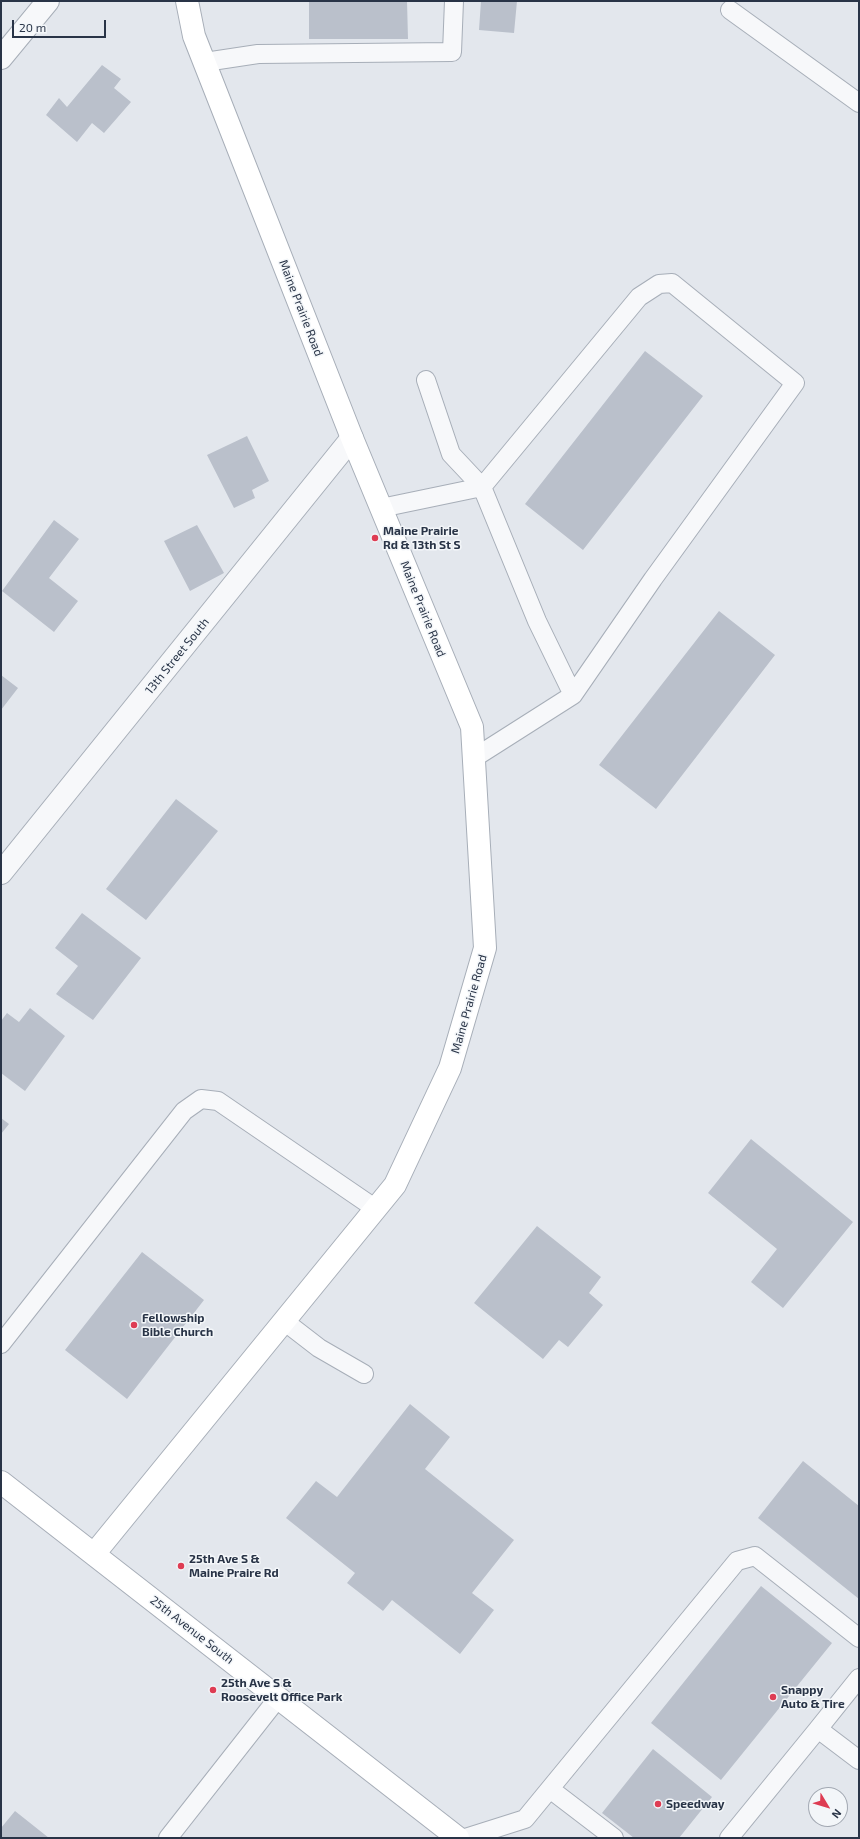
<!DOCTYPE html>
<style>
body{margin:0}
#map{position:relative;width:860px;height:1839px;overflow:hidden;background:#e3e7ed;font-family:"Exo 2",sans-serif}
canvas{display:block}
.frame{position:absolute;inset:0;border:2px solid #293447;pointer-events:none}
.north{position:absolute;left:808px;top:1787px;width:40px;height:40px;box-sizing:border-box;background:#f3f6f9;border:1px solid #a2a8b2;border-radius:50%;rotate:128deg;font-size:11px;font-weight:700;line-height:16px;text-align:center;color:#293447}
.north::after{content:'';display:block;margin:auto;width:14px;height:18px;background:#de3c53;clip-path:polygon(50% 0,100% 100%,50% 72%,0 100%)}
.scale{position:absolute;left:12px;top:20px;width:94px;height:18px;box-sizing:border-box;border:2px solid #293447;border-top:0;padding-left:5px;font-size:12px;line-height:14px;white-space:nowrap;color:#293447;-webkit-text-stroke:3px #f3f6f9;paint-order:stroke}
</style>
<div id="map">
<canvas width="860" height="1839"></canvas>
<div class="frame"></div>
<div class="north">N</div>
<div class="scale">20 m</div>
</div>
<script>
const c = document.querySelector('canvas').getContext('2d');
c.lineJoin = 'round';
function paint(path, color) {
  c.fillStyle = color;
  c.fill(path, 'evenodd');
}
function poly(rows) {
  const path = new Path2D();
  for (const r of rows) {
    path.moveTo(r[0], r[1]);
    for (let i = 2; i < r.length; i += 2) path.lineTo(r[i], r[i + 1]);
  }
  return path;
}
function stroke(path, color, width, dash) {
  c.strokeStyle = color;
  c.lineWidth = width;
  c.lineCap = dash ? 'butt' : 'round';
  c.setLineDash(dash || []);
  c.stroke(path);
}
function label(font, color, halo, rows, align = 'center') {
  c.font = font + ' "Exo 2",sans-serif';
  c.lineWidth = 3;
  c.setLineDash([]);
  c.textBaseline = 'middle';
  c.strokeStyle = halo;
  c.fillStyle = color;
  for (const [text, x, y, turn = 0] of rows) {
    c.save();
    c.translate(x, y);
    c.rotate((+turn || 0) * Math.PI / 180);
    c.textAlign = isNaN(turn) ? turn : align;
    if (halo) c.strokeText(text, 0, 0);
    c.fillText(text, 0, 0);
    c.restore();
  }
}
paint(poly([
 [309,1,407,1,408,39,309,39],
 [481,1,517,1,514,33,479,30],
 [102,65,121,79,114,88,131,102,104,133,92,123,77,142,46,115,59,98,67,107],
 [645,351,703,396,583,550,525,504],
 [247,436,269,481,252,490,255,498,234,508,207,455],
 [54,520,79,539,49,578,78,601,54,632,2,591],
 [197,525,224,573,190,591,164,541],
 [719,611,775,655,656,809,599,765],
 [1,675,18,688,1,710],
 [176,799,218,831,146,920,106,889],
 [82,913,141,958,93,1020,56,994,78,966,55,948],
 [30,1008,65,1036,25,1091,1,1073,1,1021,7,1013,19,1022],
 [1,1118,9,1124,1,1134],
 [751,1139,853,1222,783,1308,751,1282,777,1249,708,1193],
 [537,1226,601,1277,589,1293,603,1305,568,1347,559,1340,543,1359,474,1303],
 [142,1252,204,1300,127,1399,65,1350],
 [410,1404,450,1437,425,1469,514,1540,472,1593,494,1610,460,1654,392,1600,383,1611,347,1583,355,1573,286,1518,316,1481,337,1497],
 [803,1461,859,1506,859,1599,758,1518],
 [761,1586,832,1643,721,1780,651,1723],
 [653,1749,712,1797,679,1838,634,1838,602,1813],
 [15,1811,49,1838,1,1838,1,1828]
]), '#bac0cb');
const lane = poly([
 [730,10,859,103],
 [205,62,258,54,452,52,454,1],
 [426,380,451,454,482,487,537,621,573,695],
 [381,508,482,487,639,297,659,284,672,283,795,383,653,579,573,695,474,758],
 [284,1321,319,1348,364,1374],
 [1,1344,184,1111,201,1099,218,1101,376,1209],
 [859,1678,818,1729,859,1760],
 [550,1789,614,1838],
 [168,1838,278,1698],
 [465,1838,525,1819,737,1561,755,1556,859,1638],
 [729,1838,818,1729]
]);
const street = poly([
 [1,58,48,1],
 [1,873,352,438]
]);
const secondary = poly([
 [1,1482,458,1838],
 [94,1554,395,1185,450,1068,485,948,472,727,352,438,194,36,187,1]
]);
stroke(lane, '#a7aeb8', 20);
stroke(street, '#a7aeb8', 24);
stroke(secondary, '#a7aeb8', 24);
stroke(lane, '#f7f8fa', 18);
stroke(street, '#f7f8fa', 22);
stroke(secondary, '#fff', 22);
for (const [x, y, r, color] of [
 [375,538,4,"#de3c53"],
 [134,1325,4,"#de3c53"],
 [181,1566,4,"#de3c53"],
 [213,1690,4,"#de3c53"],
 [773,1697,4,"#de3c53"],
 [658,1804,4,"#de3c53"]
]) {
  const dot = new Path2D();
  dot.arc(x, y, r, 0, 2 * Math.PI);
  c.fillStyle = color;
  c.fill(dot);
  stroke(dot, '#f3f6f9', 1.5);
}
label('12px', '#293447', '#f3f6f9', [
 ["Maine Prairie Road",301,308,69],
 ["Maine Prairie Road",423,609,68],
 ["13th Street South",177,656,-51],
 ["Maine Prairie Road",469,1004,-74],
 ["25th Avenue South",192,1630,38]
]);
label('bold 12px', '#293447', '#f3f6f9', [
 ["Maine Prairie",383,531],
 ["Rd & 13th St S",383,545],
 ["Fellowship",142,1318],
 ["Bible Church",142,1332],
 ["25th Ave S &",189,1559],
 ["Maine Praire Rd",189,1573],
 ["25th Ave S &",221,1683],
 ["Roosevelt Office Park",221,1697],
 ["Snappy",781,1690],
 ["Auto & Tire",781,1704],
 ["Speedway",666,1804]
], 'left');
</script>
